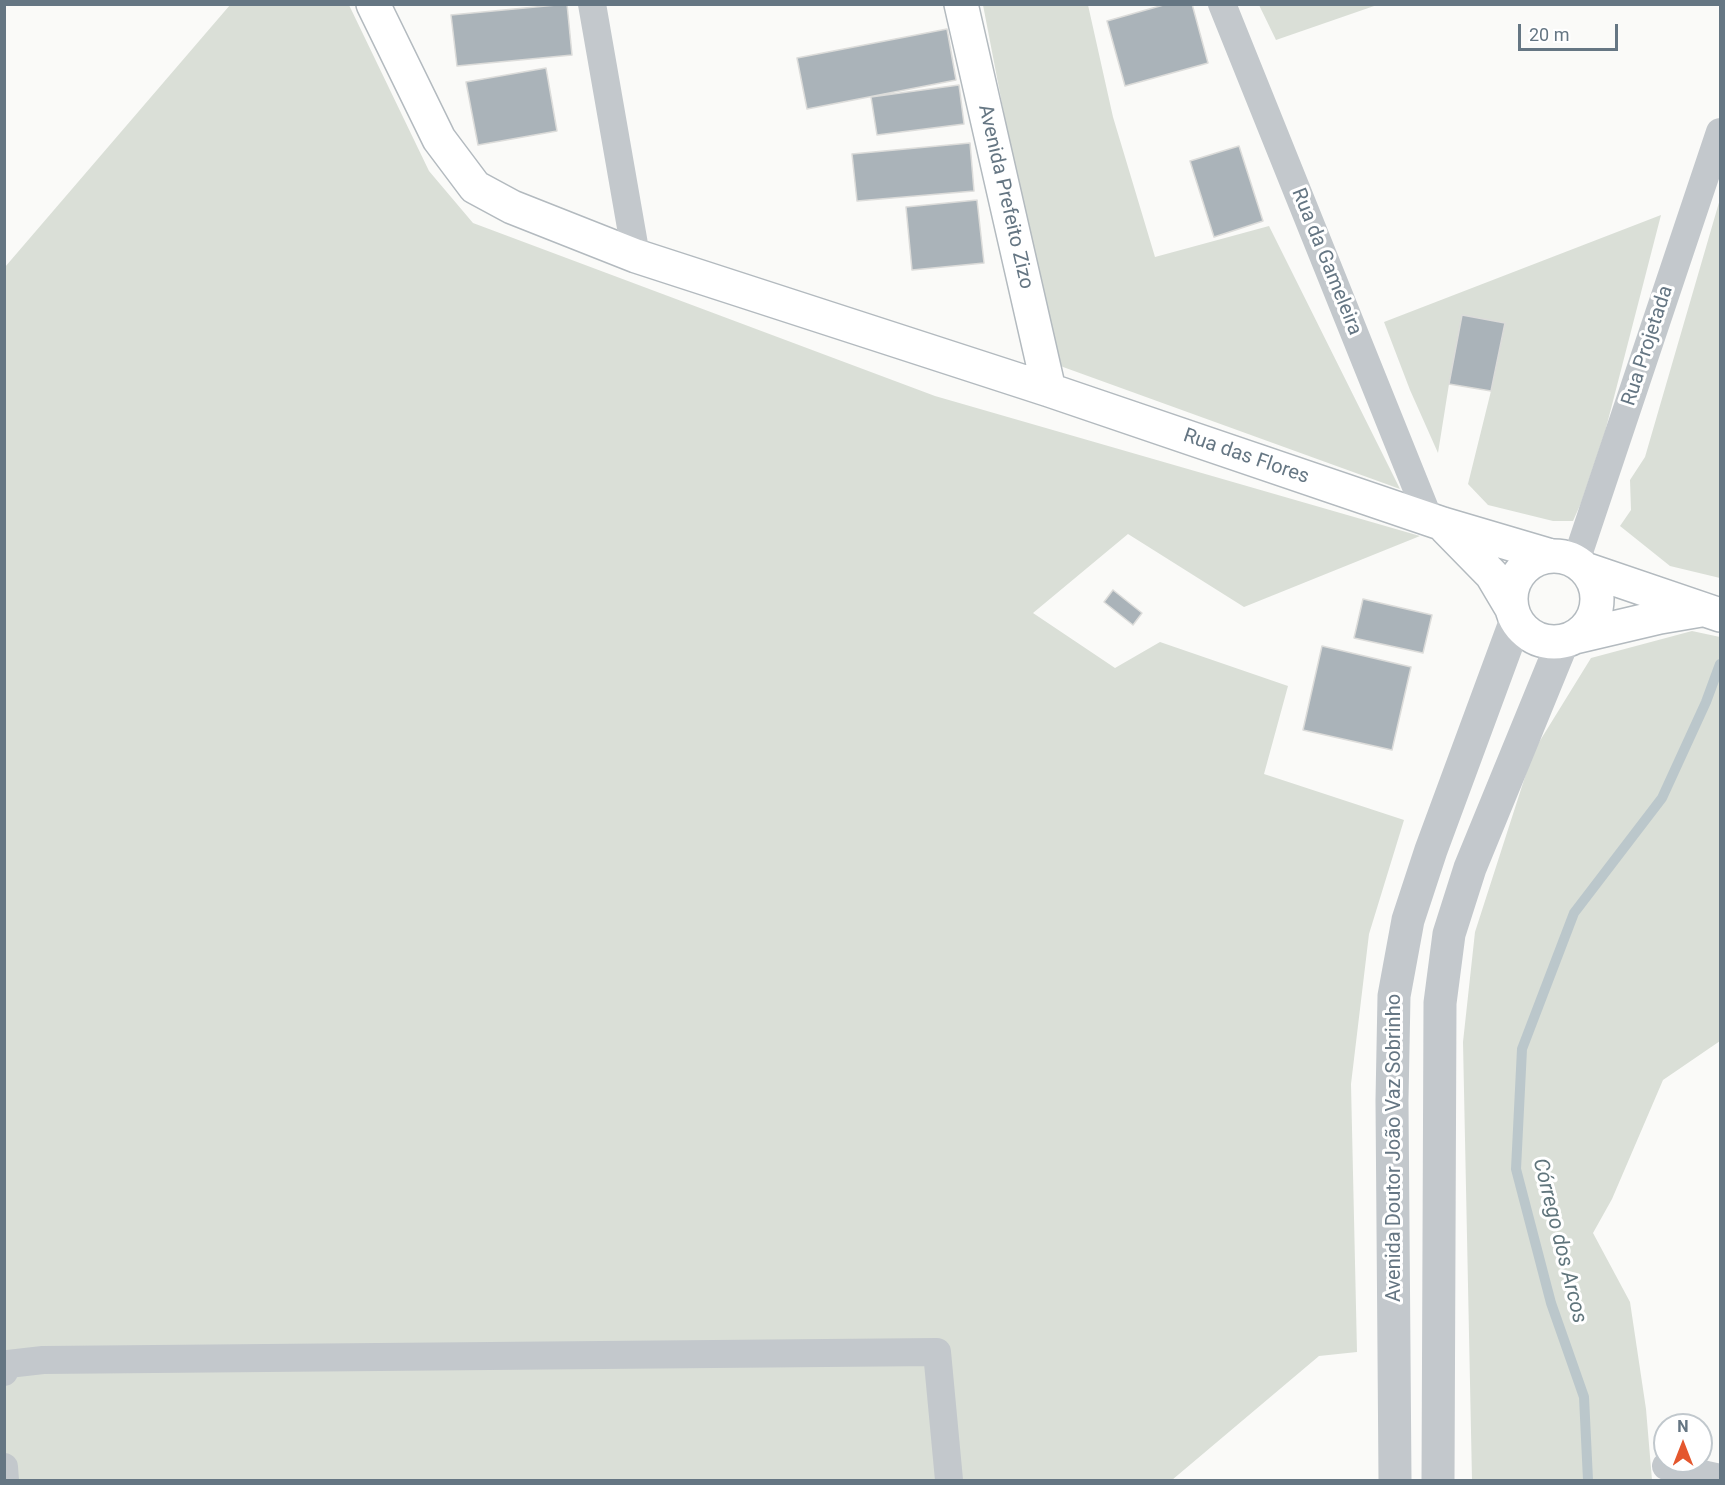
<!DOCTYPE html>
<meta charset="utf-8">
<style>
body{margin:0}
#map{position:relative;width:1725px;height:1485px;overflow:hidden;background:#fafaf8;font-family:Roboto,sans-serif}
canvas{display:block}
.frame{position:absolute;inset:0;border:6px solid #657683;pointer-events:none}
.north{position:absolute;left:1653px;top:1413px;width:60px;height:60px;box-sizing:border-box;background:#fff;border:2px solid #c1c8cd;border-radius:50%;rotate:0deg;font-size:16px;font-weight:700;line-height:24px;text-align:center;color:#657683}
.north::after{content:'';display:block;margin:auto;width:21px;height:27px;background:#e4572e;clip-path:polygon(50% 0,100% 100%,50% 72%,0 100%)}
.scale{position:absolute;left:1518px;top:24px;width:100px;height:27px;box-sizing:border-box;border:3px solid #657683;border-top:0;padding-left:8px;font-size:18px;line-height:21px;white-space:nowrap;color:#657683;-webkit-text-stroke:4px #fff;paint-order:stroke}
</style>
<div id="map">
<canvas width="1725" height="1485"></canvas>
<div class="frame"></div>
<div class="north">N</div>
<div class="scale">20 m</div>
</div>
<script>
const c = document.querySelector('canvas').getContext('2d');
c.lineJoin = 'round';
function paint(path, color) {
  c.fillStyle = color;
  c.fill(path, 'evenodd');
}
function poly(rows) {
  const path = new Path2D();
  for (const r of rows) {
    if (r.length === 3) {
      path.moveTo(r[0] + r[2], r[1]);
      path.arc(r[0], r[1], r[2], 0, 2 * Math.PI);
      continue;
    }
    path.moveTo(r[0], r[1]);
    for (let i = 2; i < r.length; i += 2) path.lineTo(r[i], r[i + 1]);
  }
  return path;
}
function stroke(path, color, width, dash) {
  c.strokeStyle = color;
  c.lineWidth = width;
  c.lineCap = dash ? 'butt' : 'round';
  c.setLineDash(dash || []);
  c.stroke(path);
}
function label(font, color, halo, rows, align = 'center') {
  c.font = font + ' Roboto,sans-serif';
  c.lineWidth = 6;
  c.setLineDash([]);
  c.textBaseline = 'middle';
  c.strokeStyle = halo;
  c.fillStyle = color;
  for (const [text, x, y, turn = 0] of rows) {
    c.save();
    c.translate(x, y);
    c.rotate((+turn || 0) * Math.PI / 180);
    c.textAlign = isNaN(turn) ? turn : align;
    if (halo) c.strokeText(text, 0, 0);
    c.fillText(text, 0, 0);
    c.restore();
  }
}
paint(poly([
 [230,5,349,5,429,171,473,223,935,396,1420,536,1244,607,1128,534,1033,613,1115,668,1160,642,1288,686,1264,774,1404,820,1369,934,1351,1084,1357,1352,1319,1356,1172,1480,5,1480,5,267],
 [983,5,1088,5,1113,117,1155,257,1269,226,1400,489,1052,363],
 [1259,5,1377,5,1276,40],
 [1720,199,1720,578,1670,566,1620,526,1631,510,1630,480,1645,457],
 [1661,215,1605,432,1581,503,1573,521,1553,521,1488,505,1468,484,1491,391,1504,323,1449,384,1438,453,1410,390,1384,322],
 [1692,631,1720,637,1720,1041,1663,1080,1612,1199,1593,1233,1630,1302,1646,1409,1652,1480,1472,1480,1463,1042,1475,932,1533,752,1591,658]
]), '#dadfd7');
stroke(poly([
 [1588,1480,1584,1397,1551,1303,1516,1169,1522,1049,1574,913,1662,798,1706,702,1720,664]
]), '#bbc7cb', 10);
const building = poly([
 [567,4,572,55,457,66,451,15,567,4],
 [1167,4,1192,4,1208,63,1125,86,1107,21,1167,4],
 [947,29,956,80,807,109,797,58,947,29],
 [546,68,557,131,478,145,466,82,546,68],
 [959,85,964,124,877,135,871,97,959,85],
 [970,143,974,191,857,201,852,154,970,143],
 [1239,146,1263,221,1214,237,1190,161,1239,146],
 [977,200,984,263,912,270,906,207,977,200],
 [1462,315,1505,323,1491,391,1449,384,1462,315],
 [1113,590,1142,613,1133,625,1104,602,1113,590],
 [1363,599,1432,615,1423,653,1354,638,1363,599],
 [1322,646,1411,667,1392,750,1303,730,1322,646]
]);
paint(building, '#aab3b9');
stroke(building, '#dcdcda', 1.5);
const secondary = poly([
 [373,4,439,139,475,187,512,207,636,256,1049,390,1443,524,1548,555],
 [961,4,1049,390],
 [1446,528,1492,575,1511,607],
 [1554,599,43],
 [1588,570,1720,615],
 [1575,637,1660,617,1701,610]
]);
stroke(secondary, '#b3babf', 36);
stroke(poly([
 [592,4,636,256],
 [1222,4,1429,519],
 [1576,561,1720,132],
 [4,1372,8,1364,43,1360,937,1352,949,1480],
 [1666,1466,1720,1478],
 [4,1467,5,1480]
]), '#c3c8cc', 28);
stroke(poly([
 [1395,1480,1392,1100,1394,996,1408,920,1431,850,1516,620],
 [1438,1480,1440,1003,1449,934,1470,868,1563,641]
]), '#c3c8cc', 33);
stroke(secondary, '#fff', 33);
label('20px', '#657683', '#fff', [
 ["Avenida Prefeito Zizo",1005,197,77],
 ["Rua da Gameleira",1326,262,68],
 ["Rua Projetada",1648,346,-72],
 ["Rua das Flores",1246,457,19],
 ["Avenida Doutor João Vaz Sobrinho",1395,1148,-90]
]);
label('italic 21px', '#60757c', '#fff', [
 ["Córrego dos Arcos",1559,1241,76]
]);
</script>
